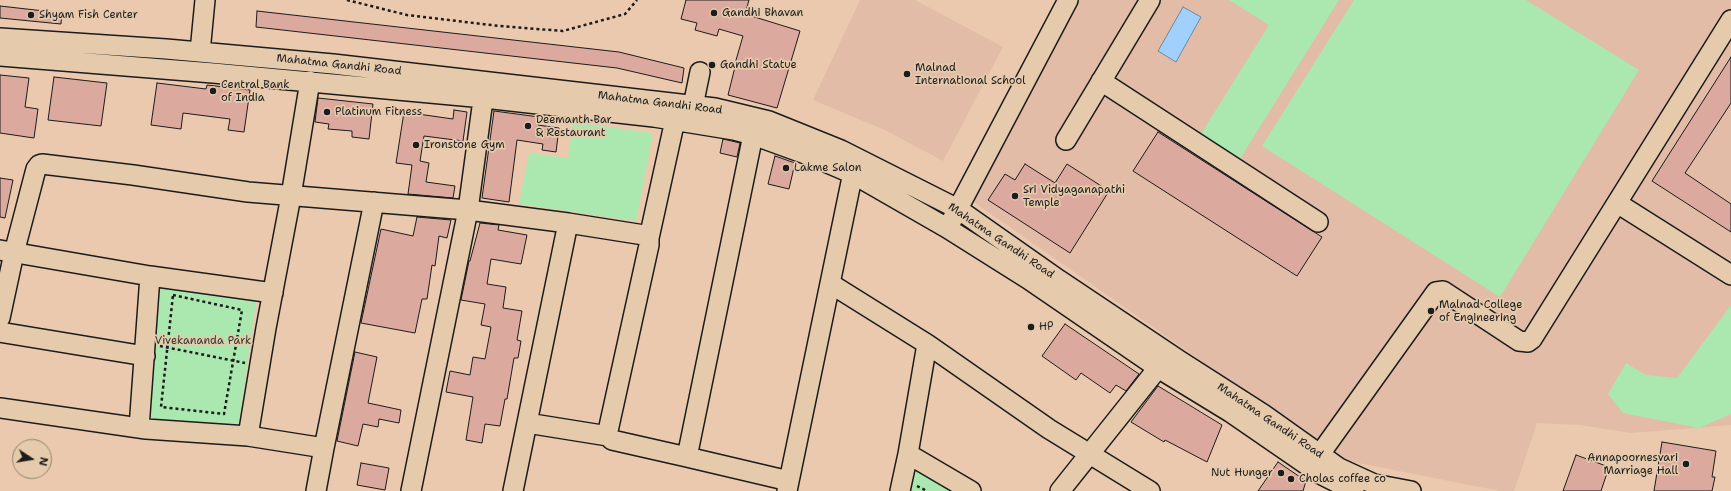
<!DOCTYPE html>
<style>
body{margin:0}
#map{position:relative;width:1731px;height:491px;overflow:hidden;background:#eac9ae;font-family:"Shantell Sans",sans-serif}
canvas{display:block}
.north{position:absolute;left:12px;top:439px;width:40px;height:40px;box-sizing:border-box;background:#e5caac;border:1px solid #958472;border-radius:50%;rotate:102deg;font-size:11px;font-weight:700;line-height:16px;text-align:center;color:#1c1c1c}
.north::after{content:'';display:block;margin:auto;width:14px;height:18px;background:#1c1c1c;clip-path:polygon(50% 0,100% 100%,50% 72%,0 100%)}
</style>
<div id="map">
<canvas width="1731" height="491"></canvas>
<div class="north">N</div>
</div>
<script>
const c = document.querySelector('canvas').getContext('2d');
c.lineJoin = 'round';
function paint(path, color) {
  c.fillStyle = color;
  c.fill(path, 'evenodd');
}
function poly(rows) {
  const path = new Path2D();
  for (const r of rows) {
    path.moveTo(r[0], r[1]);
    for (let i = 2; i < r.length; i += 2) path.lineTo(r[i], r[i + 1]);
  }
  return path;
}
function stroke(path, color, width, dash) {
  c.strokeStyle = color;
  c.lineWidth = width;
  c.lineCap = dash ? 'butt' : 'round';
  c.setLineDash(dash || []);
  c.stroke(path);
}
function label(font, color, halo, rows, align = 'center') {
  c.font = font + ' "Shantell Sans",sans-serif';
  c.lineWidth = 3.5;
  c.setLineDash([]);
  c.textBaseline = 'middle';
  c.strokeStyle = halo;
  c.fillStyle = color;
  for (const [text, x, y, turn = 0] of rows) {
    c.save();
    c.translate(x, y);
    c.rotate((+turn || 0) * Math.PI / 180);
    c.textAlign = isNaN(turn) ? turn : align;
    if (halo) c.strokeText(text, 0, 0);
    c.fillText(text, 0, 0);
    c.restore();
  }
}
paint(poly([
 [860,0,915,0,1003,47,943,161,885,130,813,100],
 [1078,0,1731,0,1731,425,1631,433,1580,425,1537,423,1514,491,1500,491,1343,460,971,200]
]), '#e2bca6');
paint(poly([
 [1229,0,1339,0,1238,162,1199,137,1269,25],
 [1354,0,1526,0,1639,70,1500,297,1262,146],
 [573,122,653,133,636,221,519,204,529,153,568,158],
 [161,285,256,302,239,424,148,419],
 [1731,305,1731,414,1699,428,1623,413,1608,394,1626,363,1646,375,1677,378],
 [913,465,954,491,907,491]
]), '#aae8af');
const water = poly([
 [1183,7,1201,17,1176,62,1158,51,1183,7]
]);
paint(water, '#a2d0fd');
stroke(water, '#6c88a3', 1);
const building = poly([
 [686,0,749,0,745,14,800,31,777,108,728,95,735,67,734,67,743,36,719,29,717,36,695,30,697,23,681,19,686,0],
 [0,6,62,13,61,24,0,18,0,6],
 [257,11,619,52,684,68,682,83,617,68,256,27,257,11],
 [1731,57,1731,103,1685,173,1731,204,1731,232,1652,181,1731,57],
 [0,75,29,78,25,107,38,109,34,138,0,133,0,75],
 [54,77,107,83,101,126,48,120,54,77],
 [157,83,206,89,207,85,250,90,244,132,228,130,230,119,183,113,181,129,151,125,157,83],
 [318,98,373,104,369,139,352,137,352,131,328,129,329,124,315,122,318,98],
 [454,110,467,112,463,141,424,136,420,161,429,163,426,182,455,186,453,198,408,194,412,165,396,163,404,112,453,119,454,110],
 [494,111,539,117,538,125,559,128,556,152,542,150,543,144,517,140,509,202,482,198,494,111],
 [1158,132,1322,237,1297,276,1133,171,1158,132],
 [723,139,740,143,737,157,720,153,723,139],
 [775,156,795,163,789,189,768,184,775,156],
 [1025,164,1055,183,1067,164,1109,191,1070,253,988,200,1005,174,1015,180,1025,164],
 [0,178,13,180,5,218,0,217,0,178],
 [417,217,451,220,447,238,439,236,435,266,432,265,427,299,422,299,415,333,361,323,381,229,413,236,417,217],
 [480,223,499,225,498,230,527,235,521,264,491,259,487,284,506,287,503,308,522,311,517,340,521,341,518,358,514,358,507,399,505,399,500,426,485,424,482,443,466,440,473,397,446,392,450,371,470,375,473,357,485,359,491,327,481,325,485,304,461,300,469,261,470,261,480,223],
 [1065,324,1139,374,1126,391,1116,385,1110,393,1081,373,1076,380,1042,356,1065,324],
 [355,352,377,357,368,403,401,410,399,423,379,419,378,427,363,424,358,446,337,441,355,352],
 [1158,386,1222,425,1207,462,1165,440,1164,442,1131,422,1158,386],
 [1662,442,1716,451,1712,477,1715,477,1712,491,1654,491,1662,442],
 [1576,455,1609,467,1601,491,1563,491,1576,455],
 [1278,462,1306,481,1303,491,1258,491,1278,462],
 [361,463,389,468,385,490,357,485,361,463]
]);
paint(building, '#dba99e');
stroke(building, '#1c1c1c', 1);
const minor = poly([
 [0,38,166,49,333,64,715,108,769,121,841,150,958,209,1059,280,1180,361,1263,414,1339,468,1374,484,1411,491],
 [200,52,205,0],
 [0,56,213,73,484,98,654,117,734,130,753,135,811,156,853,174,947,228,1028,279,1158,368,1230,412,1320,474,1354,491],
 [310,81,291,196,266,328,248,436,324,448,316,491],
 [1101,81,1318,222],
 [693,106,700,72],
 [1066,140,1150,0],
 [1617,203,1731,275],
 [952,220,1068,0],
 [649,238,675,120],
 [0,250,150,276,139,428],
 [150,276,273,293],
 [831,284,927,344],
 [0,318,14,253,36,169,39,165,42,164,133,175,248,192,468,210,568,223],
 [0,332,145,356],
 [0,408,146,429,248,436],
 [527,423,608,436],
 [324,448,374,202],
 [908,454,927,344,1049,429,1150,491],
 [1320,454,1436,292,1443,291,1519,341,1528,342,1532,339,1731,20],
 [687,457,789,481],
 [411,491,468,210,485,85],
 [513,491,568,223,644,235,649,238,649,245,608,431,608,436,612,440,687,457,753,135],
 [787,491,855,163],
 [900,491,908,454,971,491],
 [1060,491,1158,368]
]);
stroke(minor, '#1c1c1c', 22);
stroke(poly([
 [347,0,407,15,499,26,563,31,625,14,637,0],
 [173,295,242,310,224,414,161,407,173,295],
 [160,346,245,363],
 [917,486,927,491]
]), '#1c1c1c', 2.5, [3, 3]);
stroke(minor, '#e5caac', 19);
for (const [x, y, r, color] of [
 [714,13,4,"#1c1c1c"],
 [31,15,4,"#1c1c1c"],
 [712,65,4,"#1c1c1c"],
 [907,74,4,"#1c1c1c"],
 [213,91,4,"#1c1c1c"],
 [327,112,4,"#1c1c1c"],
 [528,126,4,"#1c1c1c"],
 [416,145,4,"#1c1c1c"],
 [786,168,4,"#1c1c1c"],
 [1015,196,4,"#1c1c1c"],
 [1431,311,4,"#1c1c1c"],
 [1031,327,4,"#1c1c1c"],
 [1686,464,4,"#1c1c1c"],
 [1281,473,4,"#1c1c1c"],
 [1291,479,4,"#1c1c1c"]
]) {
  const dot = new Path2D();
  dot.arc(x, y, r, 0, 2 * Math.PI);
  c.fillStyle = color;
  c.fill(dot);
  stroke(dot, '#e5caac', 1.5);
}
label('11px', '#1c1c1c', '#e5caac', [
 ["Gandhi Bhavan",722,13],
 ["Shyam Fish Center",39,15],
 ["Gandhi Statue",720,65],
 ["Malnad",915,68],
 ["International School",915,81],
 ["Central Bank",221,85],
 ["of India",221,98],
 ["Platinum Fitness",335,112],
 ["Deemanth Bar",536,120],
 ["& Restaurant",536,133],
 ["Ironstone Gym",424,145],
 ["Lakme Salon",794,168],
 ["Sri Vidyaganapathi",1023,190],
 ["Temple",1023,203],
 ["Malnad College",1439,305],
 ["of Engineering",1439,318],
 ["HP",1039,327],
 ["Annapoornesvari",1678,458,"right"],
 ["Marriage Hall",1678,471,"right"],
 ["Nut Hunger",1273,473,"right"],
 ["Cholas coffee co",1299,479]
], 'left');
label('11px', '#1c1c1c', '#e5caac', [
 ["Mahatma Gandhi Road",339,65,6],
 ["Mahatma Gandhi Road",660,103,7],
 ["Mahatma Gandhi Road",1001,241,34],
 ["Mahatma Gandhi Road",1270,421,34]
]);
label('11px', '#313b32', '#e5caac', [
 ["Vivekananda Park",203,341]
]);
</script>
